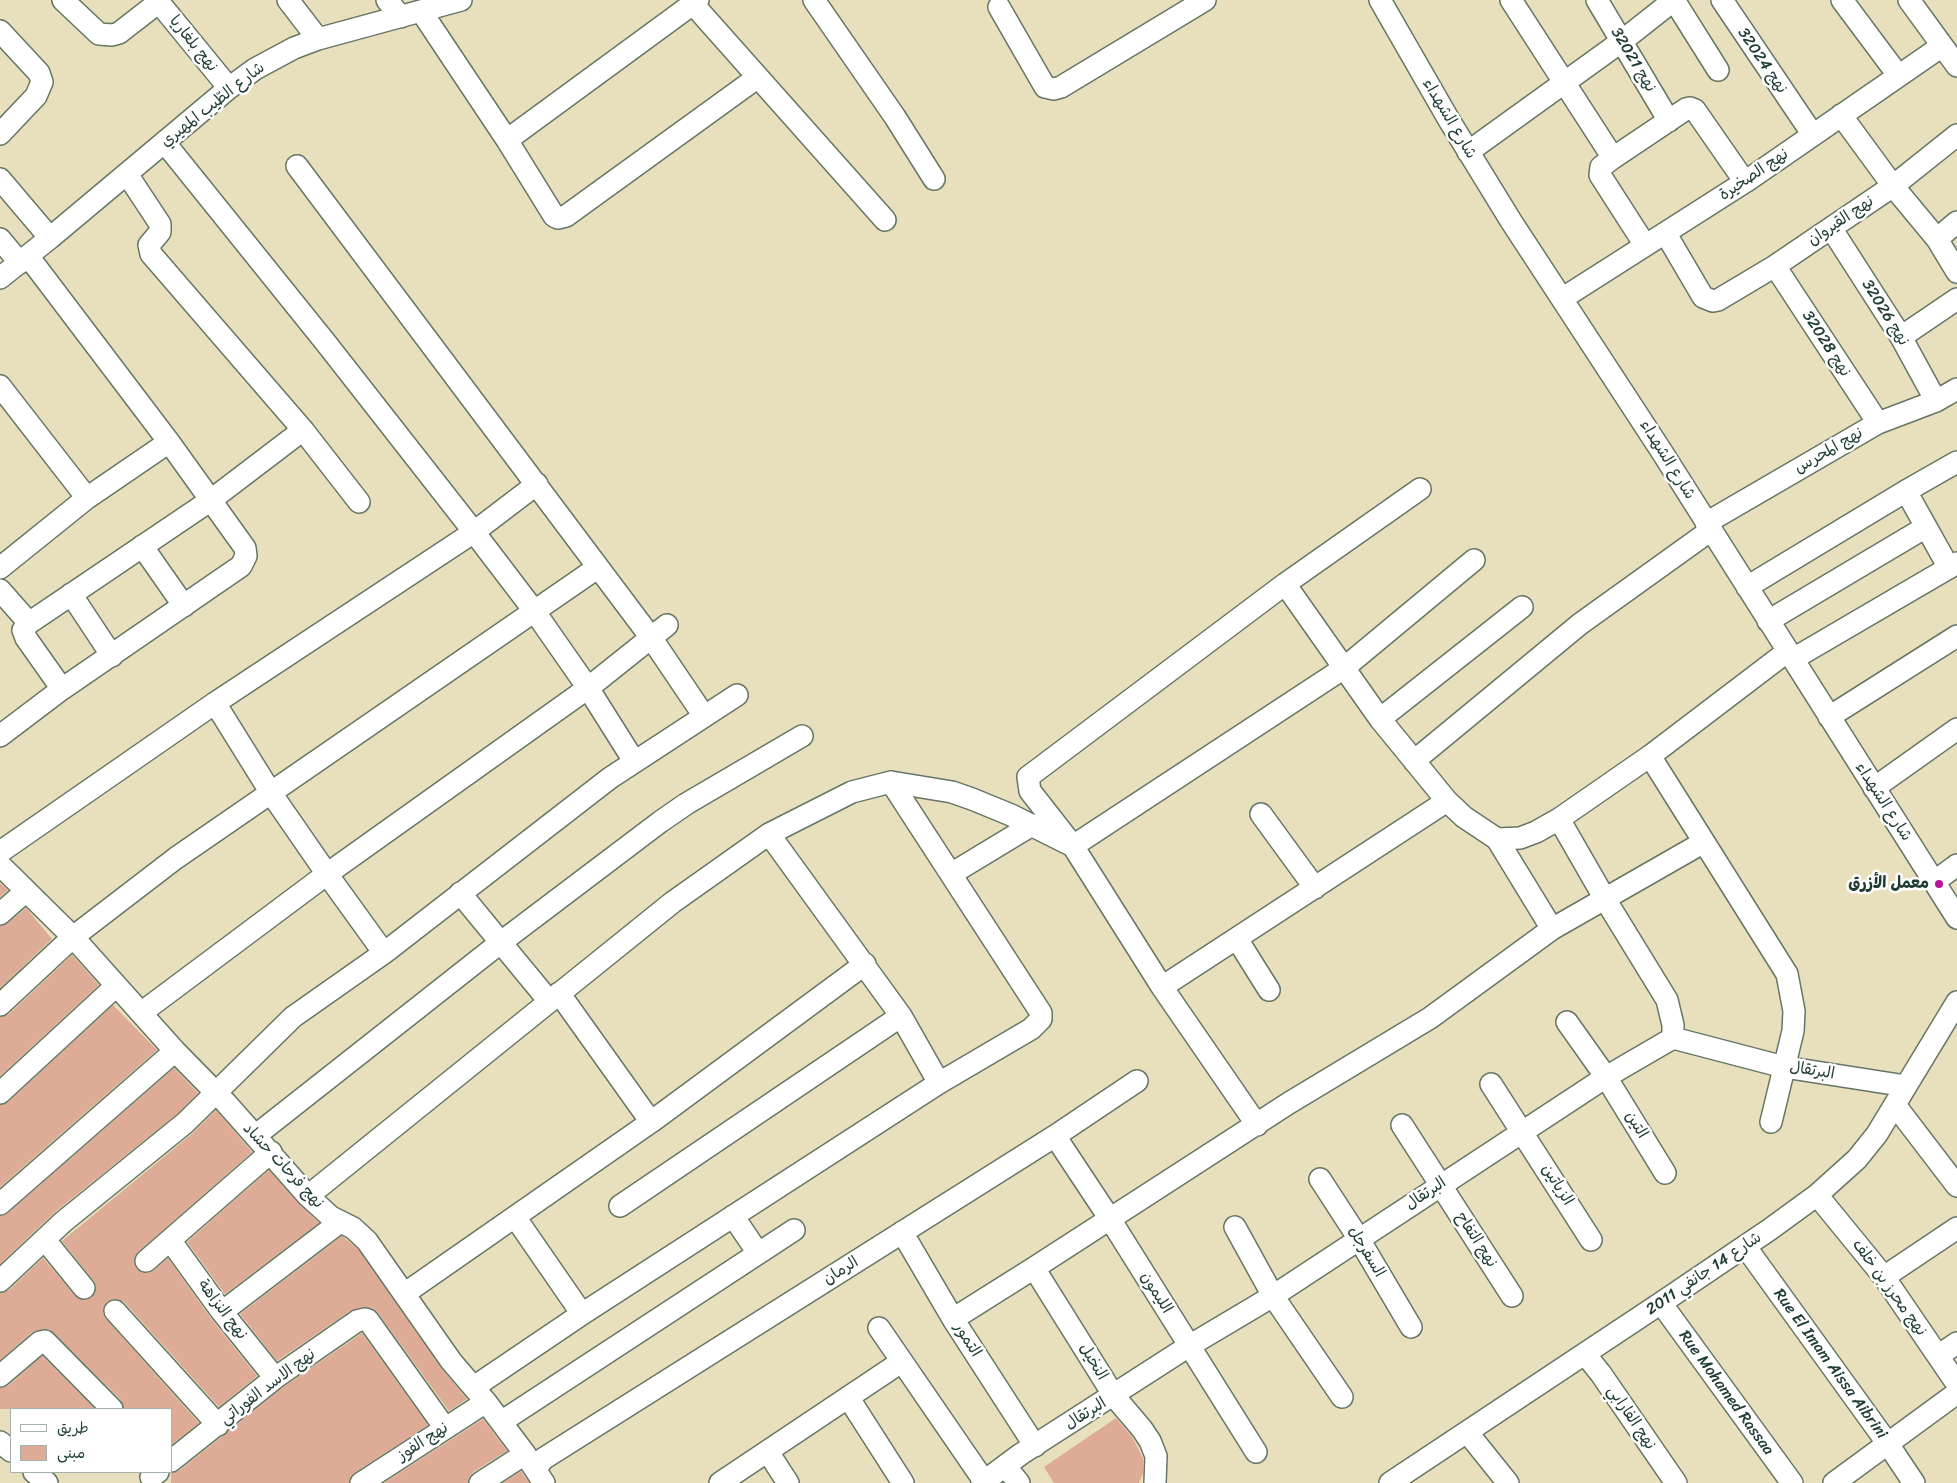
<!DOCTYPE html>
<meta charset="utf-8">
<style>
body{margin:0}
#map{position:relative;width:1957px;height:1483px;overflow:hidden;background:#e8e0bd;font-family:Sriracha,"Playpen Sans Arabic",sans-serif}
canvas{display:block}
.legend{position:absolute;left:10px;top:1408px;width:162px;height:65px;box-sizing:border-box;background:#fff;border:1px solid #a5b1ae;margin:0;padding:6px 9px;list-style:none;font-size:15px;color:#1f3d34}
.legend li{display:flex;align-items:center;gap:10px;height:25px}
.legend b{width:25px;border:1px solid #a5b1ae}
</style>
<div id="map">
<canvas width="1957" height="1483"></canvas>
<ul class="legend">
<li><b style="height:6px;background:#fff"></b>طريق</li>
<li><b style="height:14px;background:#deab97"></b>مبنى</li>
</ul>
</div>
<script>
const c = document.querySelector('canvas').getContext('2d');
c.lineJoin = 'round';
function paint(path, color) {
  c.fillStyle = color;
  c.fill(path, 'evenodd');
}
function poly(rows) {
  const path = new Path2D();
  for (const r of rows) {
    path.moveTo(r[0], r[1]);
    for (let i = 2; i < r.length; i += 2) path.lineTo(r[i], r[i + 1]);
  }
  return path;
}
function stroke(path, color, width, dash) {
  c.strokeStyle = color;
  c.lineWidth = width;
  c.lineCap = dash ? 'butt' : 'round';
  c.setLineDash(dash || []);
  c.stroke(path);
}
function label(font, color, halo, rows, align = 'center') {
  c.font = font + ' Sriracha,"Playpen Sans Arabic",sans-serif';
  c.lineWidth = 5;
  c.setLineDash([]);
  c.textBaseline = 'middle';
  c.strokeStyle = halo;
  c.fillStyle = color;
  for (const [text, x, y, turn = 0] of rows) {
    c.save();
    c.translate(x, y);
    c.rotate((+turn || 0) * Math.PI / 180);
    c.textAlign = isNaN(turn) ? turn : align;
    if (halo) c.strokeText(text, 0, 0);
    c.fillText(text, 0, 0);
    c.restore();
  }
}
paint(poly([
 [0,883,8,890,0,897],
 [26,908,52,939,0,988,0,926,8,923],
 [72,955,99,985,0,1076,0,1017,9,1014],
 [113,1005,157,1050,0,1187,0,1105,8,1102],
 [174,1068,198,1093,177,1114,55,1212,0,1264,0,1216,8,1213],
 [216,1110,252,1152,138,1252,134,1257,134,1263,137,1270,142,1273,148,1273,154,1270,168,1258,212,1320,257,1376,219,1407,124,1302,118,1299,112,1299,106,1302,103,1308,103,1314,106,1319,199,1423,171,1445,171,1409,124,1409,121,1400,49,1329,43,1329,32,1332,0,1360,0,1293,9,1290,43,1258,75,1296,79,1299,85,1300,92,1297,95,1293,96,1287,94,1281,62,1241,193,1133],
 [269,1170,299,1204,319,1223,225,1294,187,1242],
 [342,1236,358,1249,441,1368,467,1399,449,1411,378,1313,372,1308,362,1307,350,1311,277,1361,240,1314],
 [362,1333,428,1425,354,1473,350,1477,349,1483,171,1483,171,1473,179,1471,282,1388],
 [42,1356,95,1409,0,1409,0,1388,8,1386],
 [1116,1418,1132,1437,1143,1458,1143,1473,1139,1483,1054,1483,1044,1467],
 [483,1419,507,1451,473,1472,469,1477,468,1483,384,1483],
 [521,1471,529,1483,503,1483]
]), '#deab97');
const minor = poly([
 [63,0,99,34,112,35,119,33,159,2],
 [157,0,229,88],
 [288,0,318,39],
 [387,0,401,17],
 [814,0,895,117,934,179],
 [1380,0,1449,120,1511,221,1662,452,1957,918],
 [1511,0,1613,158,1686,109,1690,108,1695,110,1745,182],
 [1597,0,1669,121],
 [1674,0,1718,70],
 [1722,0,1813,135],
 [1842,0,1898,75],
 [1909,0,1957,66],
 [693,4,885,220],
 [999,7,1045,87,1054,89,1061,87,1205,0],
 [421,11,507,140,554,216,558,218,566,216,758,77],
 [0,31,39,73,42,82,36,96,0,134],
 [1841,115,1893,186,1937,239,1957,272],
 [507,140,698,0],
 [165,143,326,343,474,532,535,612,588,688,634,761],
 [1468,152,1622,41,1674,0],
 [1613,158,1601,167,1600,175,1645,245],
 [297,166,652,639,704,716],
 [127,174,160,224,160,232,149,245,151,254,303,430,359,502],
 [0,179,50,238],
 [1831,228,1901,337,1936,401],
 [1666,234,1703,297,1713,301,1718,300,1775,266,1893,186,1957,135],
 [0,239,20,263],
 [1937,239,1957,222],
 [1775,266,1878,423],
 [0,278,50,238,229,88,255,69,294,48,318,39,461,0],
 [1563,298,1745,182,1942,46],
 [1901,337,1957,299],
 [0,386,87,498],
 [1906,491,1949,568],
 [1706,523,1878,423,1936,401,1957,389],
 [142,546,184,606],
 [0,568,87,498,169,442],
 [1285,584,1380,719,1447,801,1464,817,1497,839,1520,838,1536,832,1559,819,1650,756,1788,651],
 [1747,587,1906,491,1957,462],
 [0,590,29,623,211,500,303,430],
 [71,594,112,656],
 [1768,621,1926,527],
 [29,623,23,630,26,638,62,689],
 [1793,659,1957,563],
 [215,703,271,793,327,874,384,953],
 [1829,717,1957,636],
 [1380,719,1522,607],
 [0,736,62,689,241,566,246,556,245,548,169,442,28,256],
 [1650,756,1787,974,1794,1011,1793,1031,1771,1122],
 [1414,761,1580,624,1711,530],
 [1874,788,1957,729],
 [1261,814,1315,888],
 [1559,819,1605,899,1667,1000,1673,1025,1673,1038],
 [769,834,901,1016,939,1083],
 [1497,839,1552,929],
 [0,852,215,703,474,532,537,484],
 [0,865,73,937,175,1051,226,1103,308,1196,331,1217,353,1228,367,1241,451,1361,486,1402,525,1454,544,1483],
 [951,874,1032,825],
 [1934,882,1957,865],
 [460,893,549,1001],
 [0,914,26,891],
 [1237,939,1269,990],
 [1162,987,1447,801],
 [559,993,651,1122],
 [0,1005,73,937,176,858,597,568],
 [141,1013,327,874,588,688,667,625],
 [1567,1022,1606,1077,1665,1173],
 [1491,1084,1591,1240],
 [0,1093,116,986],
 [1895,1105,1957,1186],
 [1257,1125,1162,987,1073,846,1030,791,1028,777,1285,584,1420,489],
 [1402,1125,1512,1296],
 [255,1136,500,943,660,822,686,804,802,736],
 [1055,1136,1110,1219,1256,1452],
 [1320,1179,1359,1239,1411,1327],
 [1817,1195,1884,1277,1957,1384],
 [308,1196,673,902,769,834,852,792,891,782,952,792,972,799,1011,815,1073,846,1344,668,1474,560],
 [0,1204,175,1051],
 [620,1206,901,1016],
 [733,1216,758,1253],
 [515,1217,582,1314],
 [1235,1227,1273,1296,1342,1397],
 [902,1232,953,1319,1035,1446],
 [45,1240,84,1288],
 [170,1240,222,1312,275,1378],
 [1745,1246,1888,1444,1914,1483],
 [146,1261,271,1152],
 [1034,1268,1114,1396,1142,1429,1150,1441,1156,1456,1155,1483],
 [1884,1277,1957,1228],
 [0,1281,63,1222,185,1123,293,1017,384,953,610,778,737,695],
 [404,1294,651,1122,865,964],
 [1661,1303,1792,1483],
 [115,1311,218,1425],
 [222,1312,340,1222],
 [953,1319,1034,1268,1289,1103,1430,1018,1552,929,1704,842],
 [879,1328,984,1481],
 [1585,1354,1601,1374,1676,1483],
 [1938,1356,1957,1343],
 [0,1376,40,1342,45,1341,112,1409],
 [474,1387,582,1314,939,1083,1031,1029,1041,1019,1041,1013,891,782],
 [848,1397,903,1483],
 [501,1422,794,1230],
 [1467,1432,1508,1483],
 [0,1442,11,1451],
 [768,1452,788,1483],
 [171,1461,275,1378,357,1321,365,1319,368,1320,445,1428],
 [1005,1466,1019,1483],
 [536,1469,543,1459,1055,1136,1137,1081],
 [34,1472,47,1483],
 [151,1477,158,1472],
 [361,1483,486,1402],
 [480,1483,525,1454],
 [720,1483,901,1362],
 [982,1483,1021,1454,1189,1346,1273,1296,1606,1077,1673,1038,1784,1067,1906,1086],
 [1390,1483,1661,1303,1769,1230,1817,1195,1857,1159,1877,1134,1957,1002],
 [1834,1483,1957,1393]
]);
stroke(minor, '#657664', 24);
stroke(minor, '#fff', 21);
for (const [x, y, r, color] of [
 [1939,884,5,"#b5179e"]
]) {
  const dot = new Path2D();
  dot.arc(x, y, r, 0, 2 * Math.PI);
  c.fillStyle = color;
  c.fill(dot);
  stroke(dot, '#fff', 2);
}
label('16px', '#1f3d34', '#fff', [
 ["نهج بلغاريا",193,44,51],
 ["نهج 32021",1633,60,59],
 ["نهج 32024",1762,61,56],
 ["شارع الطّيب المهيري",213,105,-38],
 ["شارع الشهداء",1449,119,59],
 ["نهج الصخيرة",1754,175,-34],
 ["نهج القيروان",1841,221,-34],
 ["نهج 32026",1885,313,58],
 ["نهج 32028",1826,344,57],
 ["نهج المحرس",1829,451,-30],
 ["شارع الشهداء",1667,460,58],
 ["شارع الشهداء",1883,802,57],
 ["البرتقال",1812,1071,9],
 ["التين",1636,1125,58],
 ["نهج فرحات حشاد",283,1166,47],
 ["الزياتين",1557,1185,58],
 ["البرتقال",1426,1194,-34],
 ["نهج التفاح",1476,1240,57],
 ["السفرجل",1366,1252,59],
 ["الرمان",841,1271,-32],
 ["شارع 14 جانفي 2011",1704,1274,-34],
 ["نهج محرز بن خلف",1889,1288,54],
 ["الليمون",1156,1293,58],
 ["نهج النزاهة",222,1310,53],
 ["التمور",967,1340,58],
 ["النخيل",1093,1362,59],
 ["Rue El Imam Aissa Aibrini",1830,1364,54],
 ["نهج الاسد الفوراتي",268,1387,-37],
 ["Rue Mohamed Rassaa",1726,1393,54],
 ["البرتقال",1086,1414,-32],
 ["نهج الفارابي",1631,1418,56],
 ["نهج الفوز",423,1442,-33]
]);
label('bold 16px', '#1f3d34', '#fff', [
 ["معمل الأزرق",1929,884]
], 'right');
</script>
